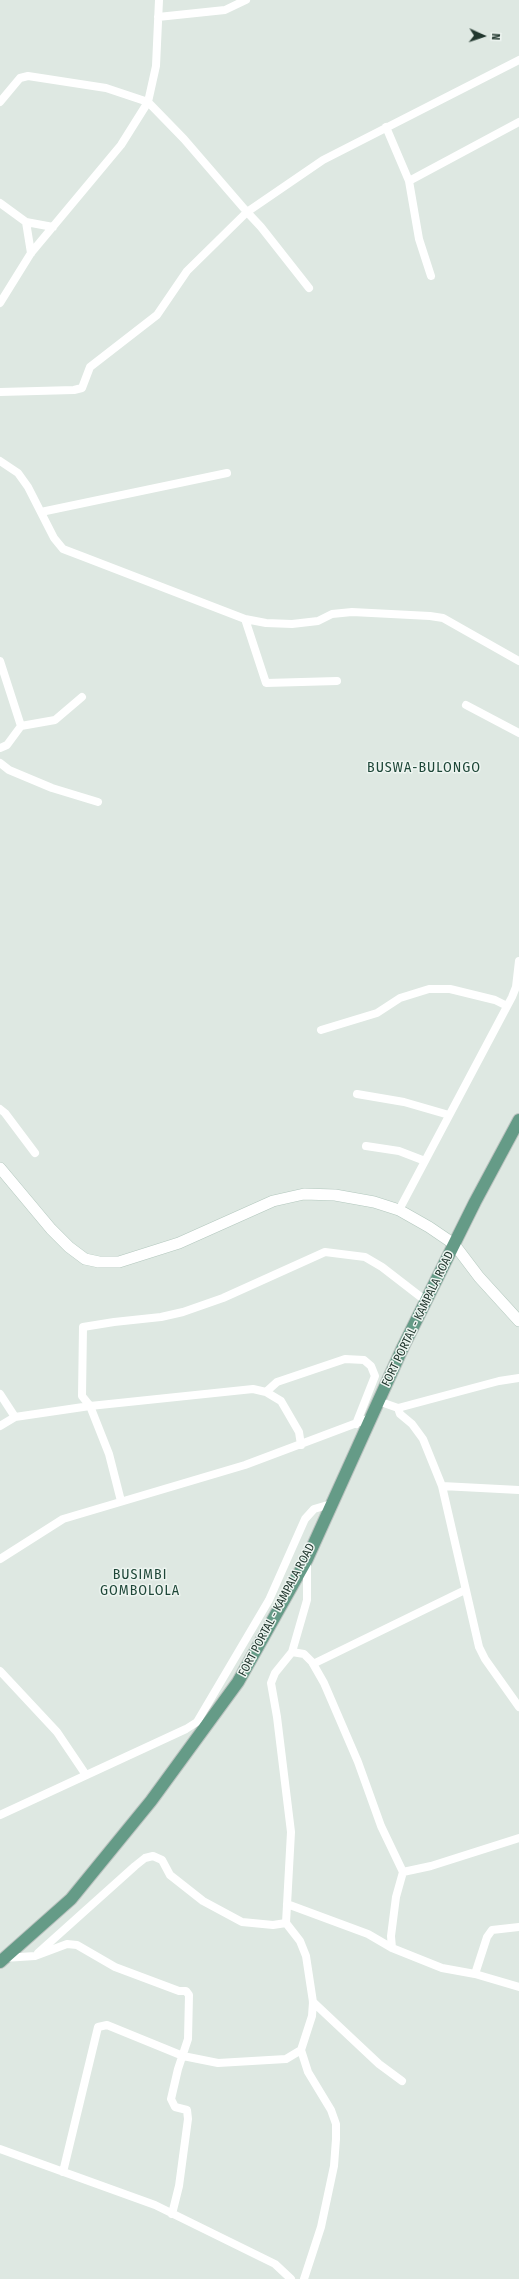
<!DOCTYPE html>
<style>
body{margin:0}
#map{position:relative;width:519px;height:2279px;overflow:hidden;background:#dee8e2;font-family:"Fira Sans Condensed",sans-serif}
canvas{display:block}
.north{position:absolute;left:463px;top:16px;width:40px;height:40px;-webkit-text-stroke:3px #eef5f1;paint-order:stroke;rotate:93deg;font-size:11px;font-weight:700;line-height:16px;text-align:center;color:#21372e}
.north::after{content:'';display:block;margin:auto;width:14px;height:18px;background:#21372e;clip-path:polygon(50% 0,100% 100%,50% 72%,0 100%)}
</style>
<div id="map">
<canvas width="519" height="2279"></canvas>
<div class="north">N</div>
</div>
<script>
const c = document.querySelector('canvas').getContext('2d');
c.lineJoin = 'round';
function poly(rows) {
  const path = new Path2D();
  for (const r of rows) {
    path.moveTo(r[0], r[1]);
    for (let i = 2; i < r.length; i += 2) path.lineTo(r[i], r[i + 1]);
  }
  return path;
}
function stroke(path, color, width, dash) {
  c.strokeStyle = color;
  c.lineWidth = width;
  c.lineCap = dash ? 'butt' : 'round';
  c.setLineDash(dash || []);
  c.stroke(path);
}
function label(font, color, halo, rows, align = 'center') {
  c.font = font + ' "Fira Sans Condensed",sans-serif';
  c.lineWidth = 3;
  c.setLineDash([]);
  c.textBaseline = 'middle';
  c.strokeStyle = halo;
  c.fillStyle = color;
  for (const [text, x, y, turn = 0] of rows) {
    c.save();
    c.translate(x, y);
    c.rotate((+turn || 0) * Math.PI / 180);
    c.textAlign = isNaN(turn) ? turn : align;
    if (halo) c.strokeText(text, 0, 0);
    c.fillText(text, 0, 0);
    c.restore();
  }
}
const secondary = poly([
 [0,1168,51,1229,69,1247,85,1259,99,1262,119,1262,179,1243,273,1201,304,1194,335,1195,374,1202,399,1210,429,1227,454,1244,479,1277,519,1321]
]);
const primary = poly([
 [0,1962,71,1899,151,1801,238,1682,307,1559,403,1347,475,1202,519,1120]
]);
stroke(secondary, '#b2c7bd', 12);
stroke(primary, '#bcc3c0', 14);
stroke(poly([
 [158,17,225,10,246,0],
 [0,102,20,78,28,76,106,88,148,102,184,139,247,212,323,160,519,60],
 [386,127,409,181,419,239,431,276],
 [409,181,519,122],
 [0,203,26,222,53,227],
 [26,222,31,253],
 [0,303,31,253,121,145,148,102,156,66,159,0],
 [0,392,74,390,82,388,90,367,157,315,187,271,247,212,261,227,309,288],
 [0,461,18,473,28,487,54,538,63,549,84,557,245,619,266,623,292,624,318,621,332,614,352,612,430,616,443,618,519,661],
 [41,512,227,473],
 [245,619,266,683,337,681],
 [0,661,21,726],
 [466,705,519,733],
 [0,748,7,745,21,726,55,720,82,697],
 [0,763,9,770,52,788,98,802],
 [321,1030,377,1013,400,998,429,989,450,989,495,1000,507,1006],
 [357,1094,404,1102,449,1115],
 [0,1109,5,1113,35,1153],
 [366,1146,399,1151,425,1161],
 [399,1210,512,997,516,987,519,961],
 [266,1392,277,1382,345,1359,364,1360,371,1366,375,1376,356,1424],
 [0,1394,15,1417],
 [378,1401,398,1408,499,1381,519,1378],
 [398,1408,400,1414,412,1424,423,1439,442,1486,479,1647,485,1659,519,1707],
 [0,1426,15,1417,90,1406,253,1389,266,1392,281,1401,299,1432,301,1445],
 [442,1486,519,1490],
 [121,1501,109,1454,90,1406,82,1396,83,1327,114,1322,161,1317,183,1312,223,1298,325,1252,365,1257,382,1267,426,1301],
 [0,1559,63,1519,245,1465,370,1418],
 [307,1560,307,1600,292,1652,304,1654,312,1662,324,1683,358,1762,381,1826,403,1872],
 [292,1652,275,1673,271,1683,277,1717,291,1832,286,1923,300,1941,306,1956,313,2002,312,2016,301,2050,308,2072,331,2110,336,2124,336,2139,334,2166,321,2227,304,2279],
 [313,1664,465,1590],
 [0,1671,57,1732,86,1775],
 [0,1815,186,1729,197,1722,269,1600,305,1519,314,1509,331,1504],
 [287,1904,368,1934,392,1948,442,1968,475,1974,519,1987],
 [392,1948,391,1936,396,1897,403,1872,431,1866,519,1838],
 [38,1953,135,1866,145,1858,153,1856,162,1860,170,1875,203,1901,242,1922,273,1925,286,1923],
 [4,1958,35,1956,67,1944,77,1945,115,1967,179,1991,186,1991,189,1995,188,2039,178,2069,171,2099,175,2107,187,2110,188,2119,179,2186,172,2214],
 [475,1974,487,1937,492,1930,519,1927],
 [313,2002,379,2064,402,2081],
 [0,2149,155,2205,275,2264,291,2279],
 [63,2172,98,2027,107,2025,183,2056,218,2063,286,2059,301,2050]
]), '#fff', 8);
stroke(secondary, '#fff', 11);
stroke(primary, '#659b87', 12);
label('12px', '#21372e', '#eef5f1', [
 ["FORT PORTAL - KAMPALA ROAD",418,1319,-64],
 ["FORT PORTAL - KAMPALA ROAD",277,1610,-62]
]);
c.letterSpacing = '1px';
label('14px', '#1e4738', '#eef5f1', [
 ["BUSWA-BULONGO",424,768],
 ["BUSIMBI",140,1575],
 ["GOMBOLOLA",140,1591]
]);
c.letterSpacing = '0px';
</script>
